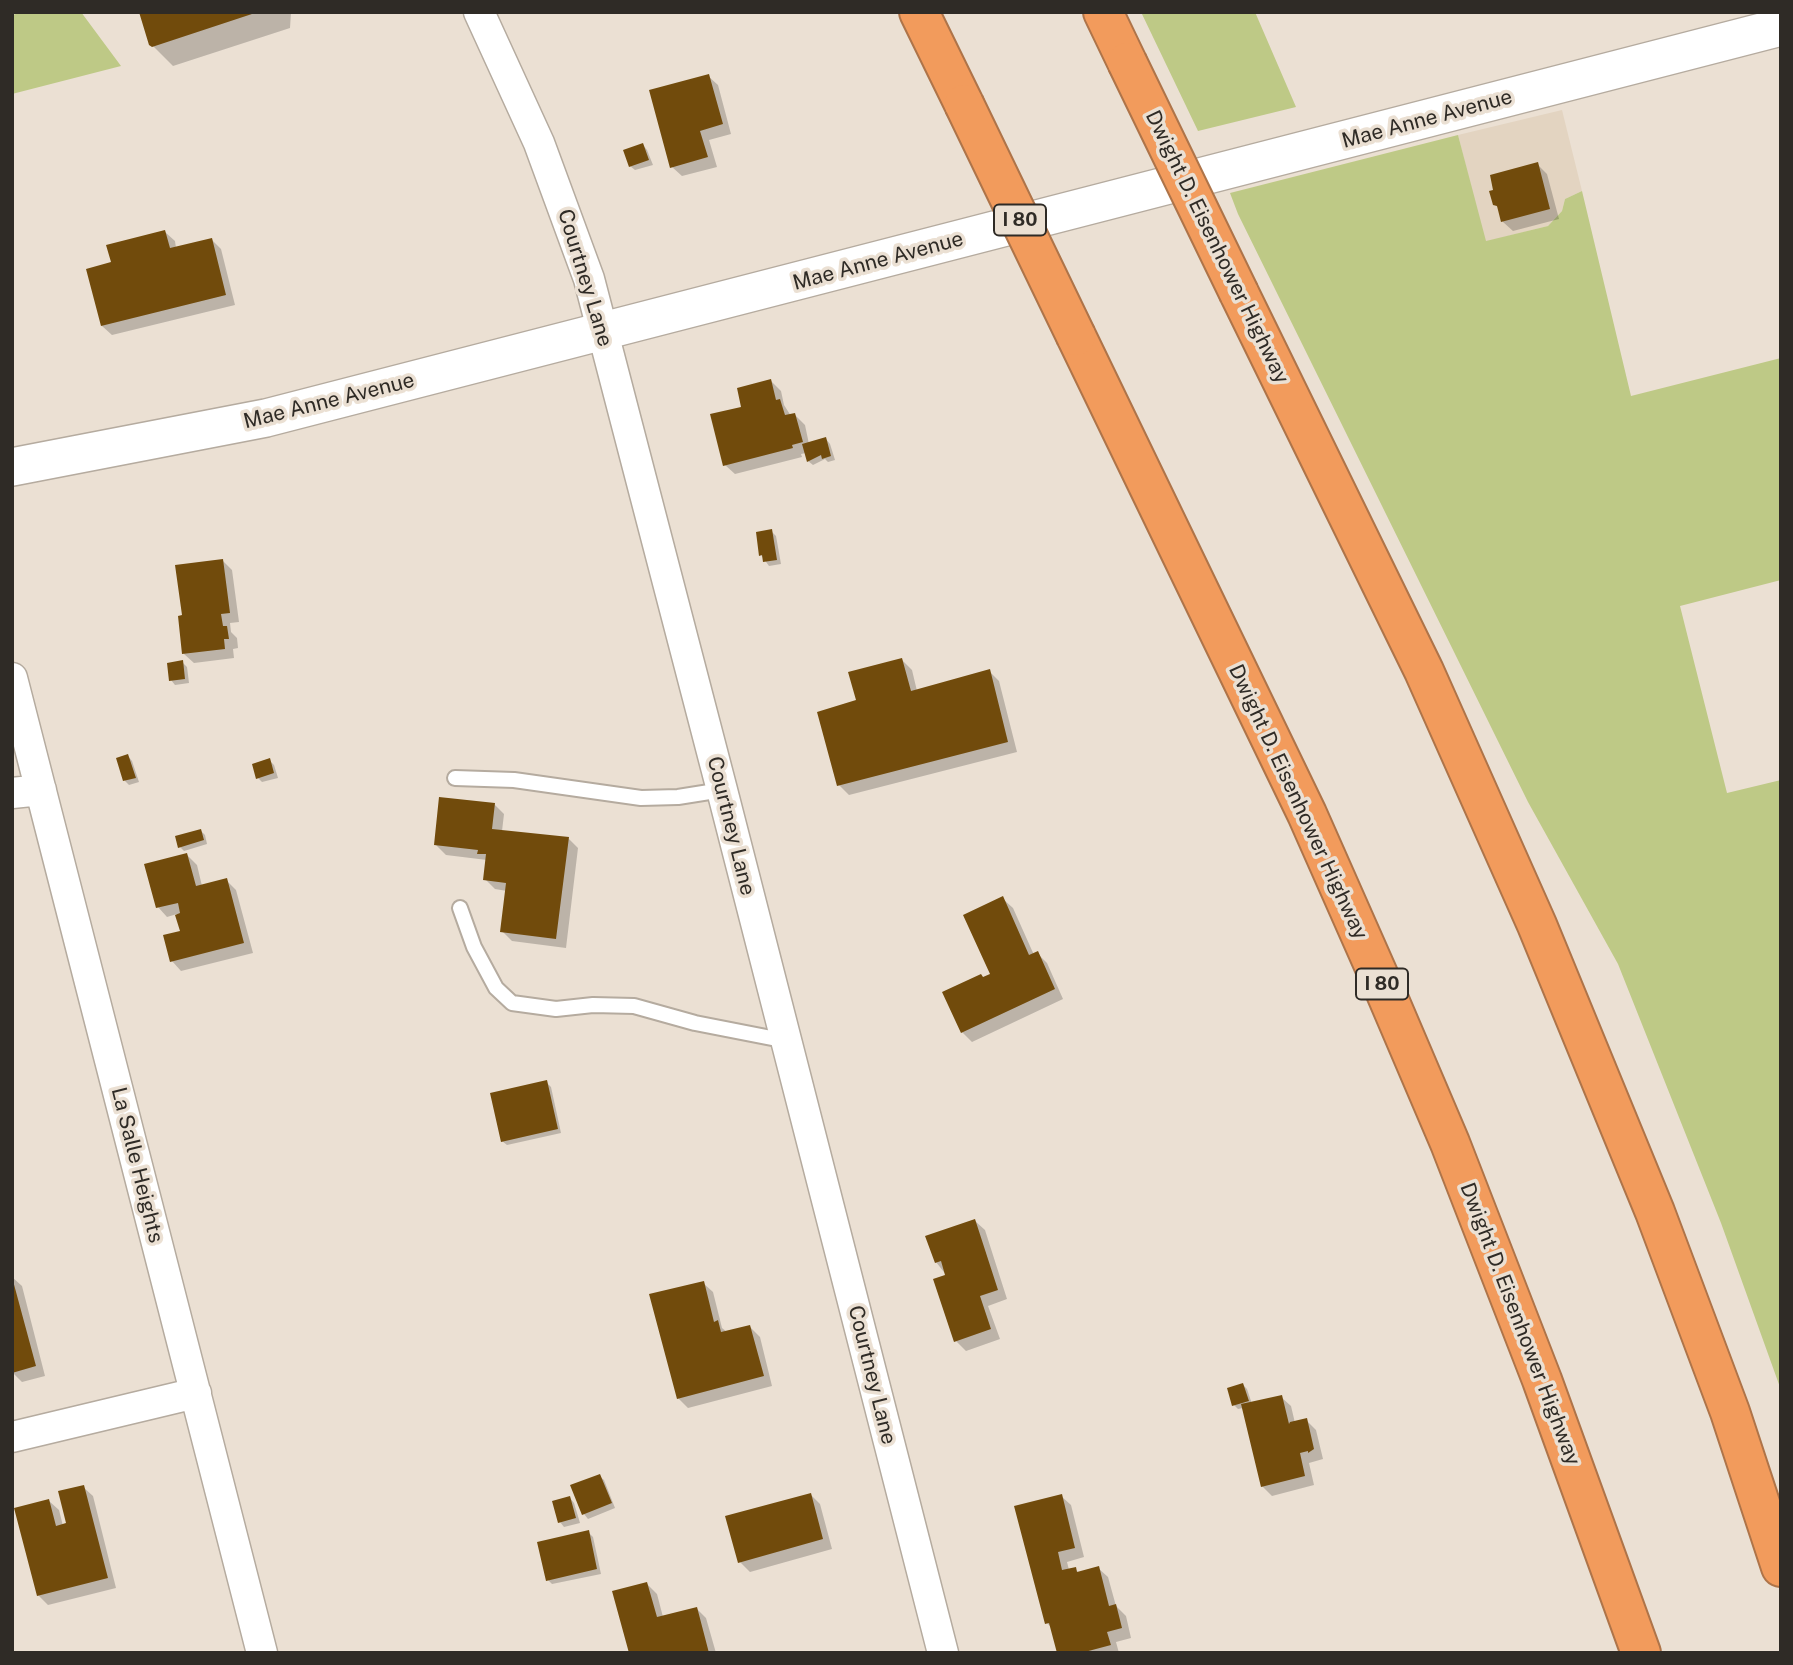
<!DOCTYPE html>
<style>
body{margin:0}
#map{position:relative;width:1793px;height:1665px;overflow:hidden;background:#ebe0d3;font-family:"Public Sans",sans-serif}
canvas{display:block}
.frame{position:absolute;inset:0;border:14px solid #2f2b26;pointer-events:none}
</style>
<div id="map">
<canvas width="1793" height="1665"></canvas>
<div class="frame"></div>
</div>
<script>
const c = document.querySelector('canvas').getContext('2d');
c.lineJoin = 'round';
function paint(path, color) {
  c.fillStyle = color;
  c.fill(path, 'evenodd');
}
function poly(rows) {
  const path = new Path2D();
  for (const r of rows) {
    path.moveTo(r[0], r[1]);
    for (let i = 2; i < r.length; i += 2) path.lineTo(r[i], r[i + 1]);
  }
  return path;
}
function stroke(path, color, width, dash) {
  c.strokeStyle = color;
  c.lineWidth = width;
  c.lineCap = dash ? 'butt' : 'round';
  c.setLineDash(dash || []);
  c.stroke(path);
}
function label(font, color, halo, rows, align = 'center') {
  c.font = font + ' "Public Sans",sans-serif';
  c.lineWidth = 7;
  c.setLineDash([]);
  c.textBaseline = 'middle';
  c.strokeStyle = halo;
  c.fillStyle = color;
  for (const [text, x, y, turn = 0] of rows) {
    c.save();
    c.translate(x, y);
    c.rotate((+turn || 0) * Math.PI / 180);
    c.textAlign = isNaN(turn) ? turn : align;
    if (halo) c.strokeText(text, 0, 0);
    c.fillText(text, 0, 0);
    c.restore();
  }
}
paint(poly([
 [1562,110,1582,191,1565,199,1562,211,1548,226,1485,242,1458,135]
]), '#e3d4c1');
paint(poly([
 [24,12,81,12,121,66,12,94,12,15],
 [1141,12,1255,12,1296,107,1198,131],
 [1458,135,1486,241,1548,226,1562,211,1565,199,1582,191,1631,396,1781,358,1781,580,1680,606,1727,793,1781,780,1781,1390,1721,1223,1618,964,1528,802,1238,214,1230,193]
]), '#bec986');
paint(poly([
 [141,12,291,12,290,28,173,66,151,44],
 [708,76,718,85,731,134,709,140,717,167,682,176,672,167],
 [643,145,647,150,653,165,635,170,630,166],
 [1537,164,1547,174,1559,219,1513,231,1503,222,1500,209,1494,204,1495,191],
 [165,232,175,241,176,248,212,240,221,249,235,305,112,335,102,326,113,264],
 [771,381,781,391,784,405,791,416,795,415,805,425,809,444,826,439,830,444,835,460,828,462,825,459,813,465,808,461,806,453,801,454,802,457,735,474,725,465,743,408],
 [771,531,776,536,781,564,769,566,761,555],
 [222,560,232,570,239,622,230,623,231,632,237,638,238,648,233,649,234,658,194,663,184,654,184,617],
 [902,660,912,670,917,691,989,671,999,681,1017,752,849,795,839,785,858,701],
 [182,662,187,667,189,683,175,685,171,680],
 [128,756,132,761,139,782,129,785,125,781],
 [269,760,274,765,278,778,262,782,258,778],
 [494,804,504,814,502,831,568,838,578,848,566,948,512,941,502,931,507,891,495,889,485,879,487,860,446,855,436,845],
 [201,831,205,835,207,844,184,851,180,847],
 [187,855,197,865,202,886,226,880,236,890,253,953,181,971,172,961,182,932,177,914,167,917,158,907],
 [1003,899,1013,908,1034,955,1037,953,1047,963,1063,999,972,1042,962,1032,983,979,992,975],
 [546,1082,551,1087,561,1133,507,1145,502,1141],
 [975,1221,985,1230,1007,1299,988,1306,1000,1339,966,1351,956,1341,947,1276,936,1262],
 [12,1277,22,1286,45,1376,22,1382,12,1372],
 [703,1283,713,1292,722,1328,727,1332,750,1327,760,1337,772,1386,688,1408,678,1398],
 [1243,1385,1247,1389,1252,1404,1281,1397,1291,1406,1295,1423,1306,1420,1316,1430,1323,1459,1309,1463,1314,1485,1272,1496,1262,1486,1243,1408,1238,1409,1234,1405],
 [599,1476,604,1480,615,1508,588,1519,584,1514],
 [83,1487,93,1496,116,1588,48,1605,38,1595,49,1501,59,1510,63,1526,68,1525],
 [810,1494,820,1504,832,1549,750,1572,740,1562],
 [1061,1496,1071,1505,1084,1557,1067,1562,1069,1570,1075,1569,1079,1573,1098,1568,1108,1577,1116,1606,1126,1616,1131,1638,1116,1642,1119,1653,1059,1653,1052,1628,1047,1623],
 [570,1498,574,1503,580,1523,564,1527,560,1522],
 [588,1532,593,1537,601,1574,552,1584,548,1580],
 [647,1584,657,1594,663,1617,696,1608,706,1618,716,1653,631,1653]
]), '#0003');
paint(poly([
 [139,12,255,12,255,13,152,47,149,45],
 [709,74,723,124,700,131,708,157,670,168,649,90],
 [643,143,649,160,629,167,623,150],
 [1538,162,1550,209,1501,222,1497,206,1493,205,1489,191,1493,190,1490,175],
 [165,230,170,248,212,238,226,295,101,326,86,269,111,262,106,245],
 [771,379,776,400,780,399,785,415,795,413,803,442,792,445,793,448,723,466,710,414,741,407,737,388],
 [826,437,831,456,822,459,821,455,807,462,802,444],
 [772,529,777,560,763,562,762,555,759,556,756,532],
 [223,559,230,613,221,614,223,626,227,626,229,639,224,639,225,649,182,654,178,616,182,615,175,565],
 [902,658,911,691,990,669,1008,742,837,786,817,712,856,700,848,672],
 [183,660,185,679,169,681,167,663],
 [128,754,136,778,123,781,116,758],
 [270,758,274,773,256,779,252,764],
 [439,797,495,803,492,829,569,837,556,939,500,932,506,883,483,880,486,854,477,854,478,850,434,845],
 [201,829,204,840,178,848,175,836],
 [187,853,196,886,227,878,244,943,170,962,163,935,180,931,175,915,180,913,178,903,156,908,144,864],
 [1003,896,1029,955,1038,951,1055,989,961,1033,942,992,981,974,983,977,990,974,963,915],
 [547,1080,558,1129,501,1142,490,1093],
 [975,1219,998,1290,980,1296,991,1329,954,1342,933,1279,945,1275,941,1261,935,1263,925,1236],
 [12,1277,36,1366,12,1373],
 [704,1281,714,1322,718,1320,721,1332,750,1325,764,1376,677,1399,649,1294],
 [1243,1383,1249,1401,1232,1406,1227,1388],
 [1282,1395,1289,1424,1290,1422,1307,1418,1314,1449,1308,1453,1308,1451,1300,1453,1305,1476,1261,1487,1241,1404],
 [600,1474,612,1503,582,1515,570,1485],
 [84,1485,108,1578,37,1596,14,1508,49,1499,56,1526,66,1523,58,1491],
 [811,1493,823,1539,738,1563,725,1516],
 [1062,1494,1075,1548,1058,1552,1062,1570,1076,1567,1077,1572,1099,1566,1109,1606,1116,1604,1122,1628,1107,1632,1111,1645,1081,1653,1057,1653,1049,1623,1045,1624,1014,1506],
 [570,1496,576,1518,558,1523,552,1501],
 [589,1530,597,1569,546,1581,537,1542],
 [647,1582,657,1617,697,1607,709,1653,629,1653,612,1591]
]), '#714b0c');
const service = poly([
 [455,778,514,780,641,798,678,797,722,790],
 [460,908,474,947,496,988,512,1003,556,1009,593,1005,634,1006,695,1023,787,1041]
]);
const minor = poly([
 [479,12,539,143,589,279,722,790,943,1653],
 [12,678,262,1653],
 [12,793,41,790],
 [12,1437,196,1393]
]);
const tertiary = poly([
 [12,467,266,418,1781,27]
]);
const motorway = poly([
 [919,12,964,104],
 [1103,12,1127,62],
 [1239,293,1424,671,1537,925,1655,1212,1730,1412,1781,1567],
 [1076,336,1307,814,1380,979,1450,1143,1542,1380,1641,1653]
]);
stroke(service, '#b5ab9f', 18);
stroke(minor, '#b5ab9f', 33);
stroke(tertiary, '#b5ab9f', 40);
stroke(motorway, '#ae7449', 42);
stroke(service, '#fff', 14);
stroke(minor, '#fff', 30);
stroke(tertiary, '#fff', 37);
stroke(motorway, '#f29b5c', 38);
const motorwayBridge = poly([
 [1127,62,1239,293],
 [964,104,1076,336]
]);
stroke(motorwayBridge, '#ae7449', 42, []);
stroke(motorwayBridge, '#f29b5c', 38);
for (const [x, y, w] of [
 [1020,220,52],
 [1382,984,52]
]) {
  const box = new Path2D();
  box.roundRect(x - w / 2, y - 15.5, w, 31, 5);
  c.fillStyle = '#ebe0d3';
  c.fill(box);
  stroke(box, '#2f2b26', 2);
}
label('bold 19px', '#2f2b26', null, [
 ["I 80",1020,220],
 ["I 80",1382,984]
]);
label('21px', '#2f2b26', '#ebe0d3', [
 ["Mae Anne Avenue",1427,119,-15],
 ["Dwight D. Eisenhower Highway",1217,247,64],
 ["Mae Anne Avenue",878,261,-15],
 ["Courtney Lane",585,278,73],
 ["Mae Anne Avenue",329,401,-14],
 ["Dwight D. Eisenhower Highway",1298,802,65],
 ["Courtney Lane",731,826,76],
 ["La Salle Heights",137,1165,76],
 ["Dwight D. Eisenhower Highway",1520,1324,69],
 ["Courtney Lane",872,1375,76]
]);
</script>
